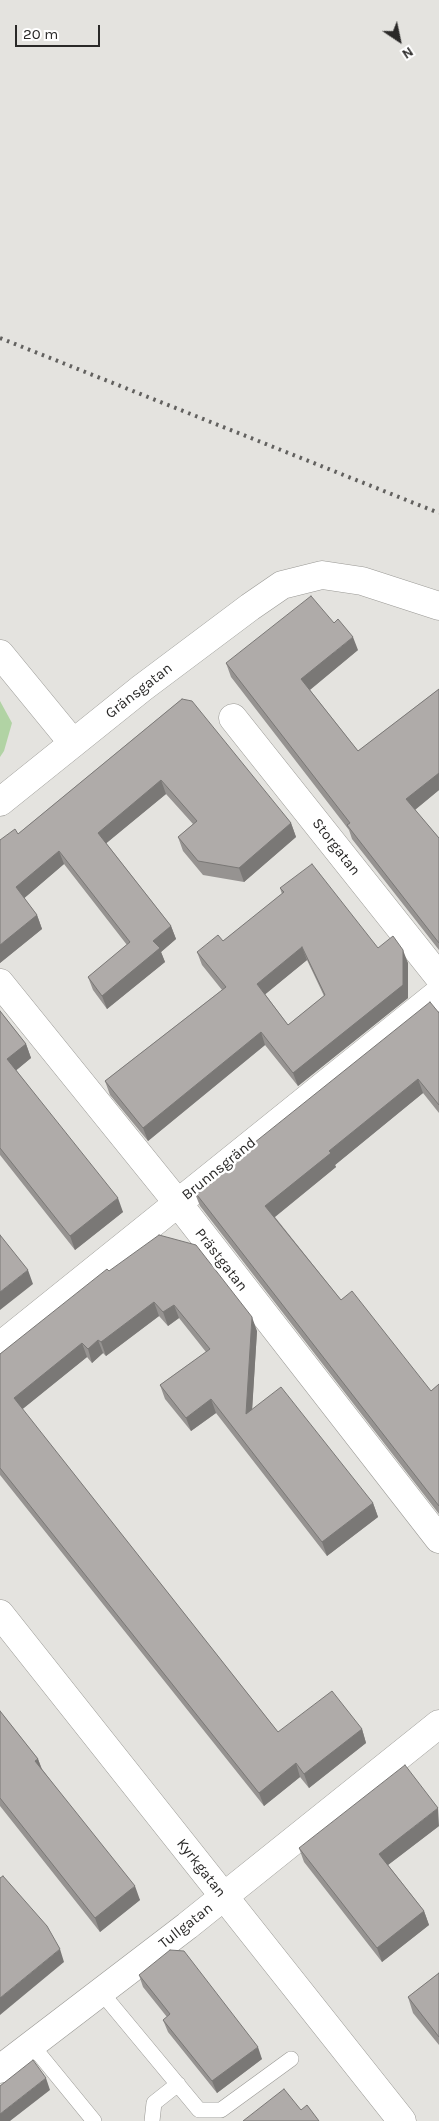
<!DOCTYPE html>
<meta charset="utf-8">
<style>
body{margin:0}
#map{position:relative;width:439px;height:2121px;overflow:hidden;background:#e4e3df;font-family:Karla,sans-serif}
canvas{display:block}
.north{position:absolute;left:374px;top:15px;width:50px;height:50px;-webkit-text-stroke:4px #fff;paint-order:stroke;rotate:146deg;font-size:14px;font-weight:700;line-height:20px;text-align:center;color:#2a2928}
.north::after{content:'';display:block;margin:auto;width:18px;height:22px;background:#2a2928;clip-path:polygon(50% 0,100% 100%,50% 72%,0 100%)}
.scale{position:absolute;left:15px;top:25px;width:85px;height:22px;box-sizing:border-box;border:2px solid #2a2928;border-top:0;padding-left:6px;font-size:15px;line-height:18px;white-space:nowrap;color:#2a2928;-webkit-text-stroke:4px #fff;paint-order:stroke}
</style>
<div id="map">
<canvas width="439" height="2121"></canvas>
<div class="north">N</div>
<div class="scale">20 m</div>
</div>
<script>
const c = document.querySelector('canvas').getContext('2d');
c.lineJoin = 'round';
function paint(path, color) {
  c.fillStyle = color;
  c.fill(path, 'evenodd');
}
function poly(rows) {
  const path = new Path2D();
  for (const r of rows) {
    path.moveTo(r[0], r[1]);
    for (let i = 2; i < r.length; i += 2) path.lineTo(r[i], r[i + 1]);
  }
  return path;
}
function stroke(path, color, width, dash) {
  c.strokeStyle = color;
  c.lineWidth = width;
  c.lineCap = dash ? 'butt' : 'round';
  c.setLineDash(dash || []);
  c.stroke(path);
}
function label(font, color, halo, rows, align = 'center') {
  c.font = font + ' Karla,sans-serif';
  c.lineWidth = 5;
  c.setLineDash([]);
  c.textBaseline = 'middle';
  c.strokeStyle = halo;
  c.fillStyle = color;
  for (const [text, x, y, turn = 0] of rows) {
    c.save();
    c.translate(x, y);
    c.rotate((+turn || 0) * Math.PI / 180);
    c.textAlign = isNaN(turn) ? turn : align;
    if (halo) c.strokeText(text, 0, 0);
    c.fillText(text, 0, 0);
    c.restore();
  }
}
paint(poly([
 [0,701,12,723,4,751,0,757]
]), '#b1d3a4');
const lane = poly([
 [101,1992,199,2110,221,2110,291,2059],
 [31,2044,94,2121],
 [152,2121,154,2103,178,2084]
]);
const street = poly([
 [233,718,439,977],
 [0,983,177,1202,439,1539],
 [0,1346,439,993],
 [0,1614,402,2121],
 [0,2069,187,1926,439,1724]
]);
const secondary = poly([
 [0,654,73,743],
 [0,802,142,688,250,607,282,585,322,575,362,581,439,606]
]);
stroke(lane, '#999894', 16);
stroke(street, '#999894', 29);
stroke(secondary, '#999894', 29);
stroke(lane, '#fff', 15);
stroke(street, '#fff', 28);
stroke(secondary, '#fff', 28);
stroke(poly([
 [0,338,439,513]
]), '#62615f', 4, [2.5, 5]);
paint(poly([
 [358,650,310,690,358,751,439,689,439,790,415,810,439,838,439,950,352,839,349,830,231,677,226,663],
 [182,699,291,823,296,837,244,882,203,875,183,851,178,837,193,824,166,794,106,843,171,926,176,939,161,952,165,962,107,1009,93,990,88,977,127,945,64,864,24,898,37,915,42,929,0,963,18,834],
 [280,888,378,948,408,963,408,998,298,1086,265,1045,148,1141,110,1095,105,1081,222,990,202,965,197,952,223,941,282,894],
 [307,960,324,996,288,1025,265,994],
 [0,1011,26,1044,31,1058,16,1070,123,1212,75,1250,0,1155],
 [439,1013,439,1113,423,1093,335,1165,336,1167,275,1217,341,1300,431,1391,439,1384,439,1514,200,1206,194,1191],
 [109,1271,257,1331,252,1409,373,1503,378,1517,327,1556,216,1413,191,1431,165,1399,160,1385,206,1352,179,1318,168,1326,159,1316,106,1356,103,1353,92,1363,87,1357,22,1409,278,1732,362,1729,366,1743,309,1788,300,1777,264,1806,0,1475,0,1354],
 [0,1711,38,1759,42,1769,140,1900,100,1932,0,1806],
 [439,1826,388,1865,424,1911,429,1925,382,1962,304,1862,299,1848],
 [439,1973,439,2045,413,2013,408,1997],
 [139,1975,262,2059,217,2093,168,2032,163,2020,167,2017,143,1987]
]), '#969391');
paint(poly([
 [353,637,358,650,306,693,301,679],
 [439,773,439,790,411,813,406,799],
 [161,780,166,794,103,846,98,833],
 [291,823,296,837,244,882,239,868],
 [59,851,64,864,21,901,16,887],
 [37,915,42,929,0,963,0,945],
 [171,926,176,939,161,952,165,962,107,1009,102,996,153,941],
 [302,947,307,960,262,997,257,984],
 [403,950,408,963,408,998,298,1086,293,1073],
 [261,1032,265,1045,148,1141,143,1128],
 [26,1044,31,1058,13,1073,7,1059],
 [418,1079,423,1093,335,1165,336,1167,271,1220,265,1206,329,1151],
 [118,1198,123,1212,75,1250,70,1236],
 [28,1270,33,1284,0,1310,0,1292],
 [154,1302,159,1316,106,1356,101,1342],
 [174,1305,179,1318,168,1326,163,1312],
 [252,1317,257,1331,251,1428,246,1414],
 [98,1340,103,1353,92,1363,88,1349],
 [82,1343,87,1357,19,1412,14,1398],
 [211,1399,216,1413,191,1431,186,1418],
 [373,1503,378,1517,327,1556,322,1542],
 [362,1729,366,1743,309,1788,304,1774],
 [38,1759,43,1773,35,1761],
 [296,1763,300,1777,264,1806,259,1793],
 [438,1808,439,1826,384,1868,379,1854],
 [135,1886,140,1900,100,1932,95,1918],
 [424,1911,429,1925,382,1962,377,1948],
 [60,1949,64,1962,0,2015,0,1998],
 [258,2047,262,2059,217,2093,212,2081],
 [46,2078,50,2090,10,2121,0,2121,0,2114]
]), '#7a7876');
const building = poly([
 [311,596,334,623,338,619,353,637,301,679,358,751,439,689,439,773,406,799,439,838,439,943,347,825,350,823,226,663,311,596],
 [182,699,192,701,291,823,239,868,198,861,178,837,197,821,161,780,98,833,171,926,153,941,160,948,102,996,88,977,130,942,59,851,16,887,37,915,0,945,0,840,15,829,18,834,182,699],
 [312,864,378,948,393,936,403,950,403,985,293,1073,261,1032,143,1128,105,1081,226,987,197,952,218,935,223,941,284,892,280,888,312,864],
 [302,947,325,995,288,1025,257,984,302,947],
 [430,1002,439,1013,439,1105,418,1079,329,1151,331,1153,265,1206,341,1300,352,1291,431,1391,439,1384,439,1506,194,1191,430,1002],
 [0,1011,26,1044,7,1059,118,1198,70,1236,0,1148,0,1011],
 [0,1235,28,1270,0,1292,0,1235],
 [159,1235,196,1245,252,1317,246,1414,281,1387,373,1503,322,1542,211,1399,186,1418,160,1385,210,1349,174,1305,163,1312,154,1302,101,1342,98,1340,88,1349,82,1343,14,1398,278,1732,332,1691,362,1729,304,1774,296,1763,259,1793,0,1468,0,1354,107,1269,109,1271,159,1235],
 [0,1711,38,1759,35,1761,135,1886,95,1918,0,1798,0,1711],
 [405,1765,438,1808,379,1854,424,1911,377,1948,299,1848,405,1765],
 [3,1876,47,1926,60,1949,0,1998,0,1878,3,1876],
 [170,1950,184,1951,258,2047,212,2081,163,2020,170,2014,139,1975,170,1950],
 [439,1973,439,2037,408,1997,439,1973],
 [33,2060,46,2078,0,2114,0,2086,33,2060],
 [284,2089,301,2110,307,2105,319,2121,243,2121,284,2089]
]);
paint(building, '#afaba9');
stroke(building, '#7a7876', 1);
label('15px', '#2a2928', '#fff', [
 ["Gränsgatan",139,691,-38],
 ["Storgatan",336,847,52],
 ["Brunnsgränd",219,1169,-39],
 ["Prästgatan",221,1260,52],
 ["Kyrkgatan",201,1868,52],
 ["Tullgatan",186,1926,-38]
]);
</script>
